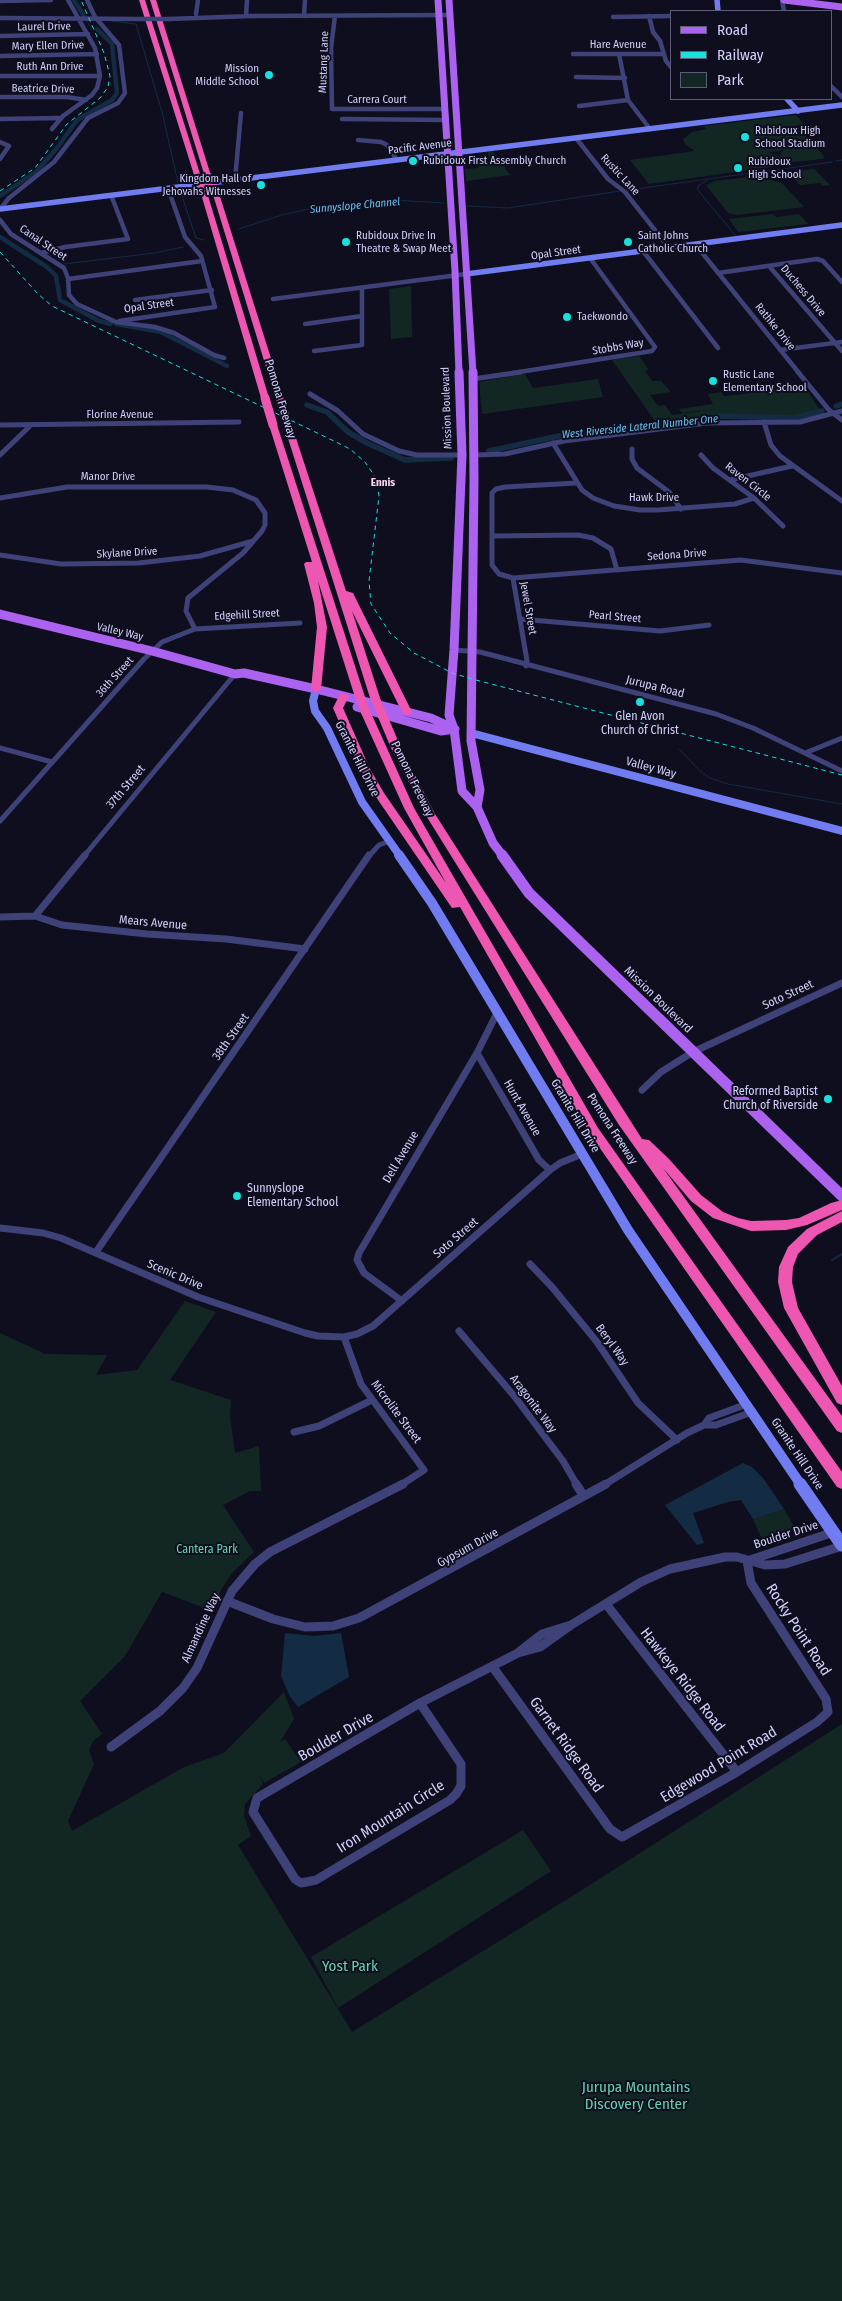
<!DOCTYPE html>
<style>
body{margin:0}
#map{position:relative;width:842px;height:2301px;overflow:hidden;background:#0f0e1e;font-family:"Fira Sans Condensed",sans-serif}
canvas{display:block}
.legend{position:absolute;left:670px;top:10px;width:162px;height:90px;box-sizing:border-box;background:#0f0e1e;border:1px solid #5c5c76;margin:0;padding:6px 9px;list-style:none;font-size:15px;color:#d0d0fa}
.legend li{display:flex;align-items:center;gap:10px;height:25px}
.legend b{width:25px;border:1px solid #5c5c76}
</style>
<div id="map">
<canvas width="842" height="2301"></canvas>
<ul class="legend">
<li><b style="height:6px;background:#aa62ef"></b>Road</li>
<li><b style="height:6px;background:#17e0dd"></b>Railway</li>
<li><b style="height:14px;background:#122724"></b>Park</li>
</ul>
</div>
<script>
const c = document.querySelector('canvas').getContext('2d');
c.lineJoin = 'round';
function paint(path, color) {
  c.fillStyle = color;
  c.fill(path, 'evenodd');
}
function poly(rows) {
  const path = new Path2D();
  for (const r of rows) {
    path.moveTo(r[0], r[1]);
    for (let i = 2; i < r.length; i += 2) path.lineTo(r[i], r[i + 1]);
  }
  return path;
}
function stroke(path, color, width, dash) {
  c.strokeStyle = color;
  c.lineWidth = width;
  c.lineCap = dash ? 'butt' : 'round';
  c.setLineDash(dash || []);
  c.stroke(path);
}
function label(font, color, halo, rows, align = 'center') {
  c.font = font + ' "Fira Sans Condensed",sans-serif';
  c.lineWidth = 4;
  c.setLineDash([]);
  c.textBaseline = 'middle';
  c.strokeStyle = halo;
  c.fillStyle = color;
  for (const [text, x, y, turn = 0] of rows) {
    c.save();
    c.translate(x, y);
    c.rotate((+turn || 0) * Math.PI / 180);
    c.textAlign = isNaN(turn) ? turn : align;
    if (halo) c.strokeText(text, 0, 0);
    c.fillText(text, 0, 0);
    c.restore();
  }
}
paint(poly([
 [796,115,804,124,795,126,808,139,790,144,780,151,768,152,779,156,785,165,649,184,630,160,695,151,685,144,683,139,692,132,706,129,704,126],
 [810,141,825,157,822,159,785,163,782,161,780,155,785,147],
 [493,151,510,175,466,181,465,169,479,168,478,163,489,162,488,152],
 [814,169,830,185,823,186,820,183,800,185,788,172],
 [756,176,782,183,804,207,737,215,728,213,706,185,715,181],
 [773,214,776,217,799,214,808,224,738,232,729,219],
 [411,286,412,337,391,339,389,289],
 [639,356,649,370,645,371,652,381,661,381,671,392,650,395,658,406,665,405,672,415,717,409,682,413,679,409,713,404,708,394,721,392,724,396,746,394,763,389,797,384,805,387,820,410,793,417,720,415,657,424,612,360],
 [525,374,533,388,598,379,603,397,482,414,479,382],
 [185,1301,216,1312,170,1380,231,1400,230,1417,235,1453,259,1446,261,1491,250,1491,223,1505,254,1552,232,1573,221,1590,213,1611,162,1592,125,1656,80,1701,102,1734,93,1741,89,1750,94,1764,68,1821,72,1831,184,1767,224,1753,284,1692,294,1719,280,1742,285,1739,301,1762,264,1783,260,1776,263,1784,245,1804,244,1816,251,1836,238,1845,352,2032,582,1890,842,1724,842,2301,0,2301,0,1333,45,1354,107,1355,96,1375,137,1370],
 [784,1509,796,1530,763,1541,753,1519],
 [523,1830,551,1871,338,2008,311,1957]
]), '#122724');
paint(poly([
 [743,1463,752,1467,763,1478,784,1509,753,1519,741,1500,728,1502,693,1513,704,1543,697,1545,665,1505],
 [285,1633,314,1636,341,1633,349,1677,298,1707,290,1697,281,1676]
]), '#132c43');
stroke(poly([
 [87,21,91,28],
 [111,21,136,24,162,112,178,182],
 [836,161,842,160],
 [768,171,832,162],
 [708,180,699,185,697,189,735,235],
 [180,190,196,238,204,240],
 [629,190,765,171],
 [467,206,508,208,620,191],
 [239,229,285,214,309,209,393,200,443,203],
 [64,264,154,253,183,247],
 [405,460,410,463],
 [679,749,699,770,710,778,728,784,842,804]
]), '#132c43', 1);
stroke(poly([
 [832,1260,842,1254]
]), '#132c43', 2);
stroke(poly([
 [74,0,84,16],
 [0,196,36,172,57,148,77,120,112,100,117,93,112,44,97,29],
 [0,237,47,267,56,276,60,300,99,321,111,324],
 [116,324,161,332,227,366]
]), '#132c43', 4.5);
stroke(poly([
 [307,405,327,412,348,432,367,443,405,460,451,458],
 [836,406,842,404],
 [489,451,559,436,721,416,795,418,822,411]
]), '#132c43', 5.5);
stroke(poly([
 [782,0,784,11],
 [0,1,51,0],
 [196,14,198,0],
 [246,16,247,0],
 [304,16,305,0],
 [335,16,331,48,332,109,445,109],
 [649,16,653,32,660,41,666,61,671,67],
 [613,17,671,16],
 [0,18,138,19],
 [169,19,251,16,449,15],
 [0,36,88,34],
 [573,54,663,54],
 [619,54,628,100,650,129],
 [0,56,97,54],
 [0,76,100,76],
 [576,77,625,78],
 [831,86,842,97],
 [0,97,67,97,86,100],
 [579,106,628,100],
 [0,119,60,118],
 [342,119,446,120],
 [52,129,63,116,92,95,97,88,100,76,95,48,68,0],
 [576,138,608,179,625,192,669,248],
 [358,140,381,142,387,145,397,160],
 [0,142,9,146,0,159],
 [235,180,241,113],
 [0,209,9,198,54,162,88,118,118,103,125,93,119,45,95,17,87,0],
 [0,220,11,234,64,268,68,278,69,295,77,304,116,322,155,327,174,333,214,355,224,358],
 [695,244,799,373],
 [643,251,718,348],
 [41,253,65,247,128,239,111,195],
 [769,266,842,351],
 [718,273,817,259,823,261,842,282],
 [68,279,202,261],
 [273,299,466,274],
 [135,300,212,290],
 [119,321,215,307,201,256,185,237,168,188],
 [305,324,362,316],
 [780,350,842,342],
 [314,351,362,345,362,288],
 [513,373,652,351,655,347,590,258]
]), '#3e4278', 4.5);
stroke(poly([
 [798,372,829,410,842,420],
 [473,379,521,372],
 [310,394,338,411,363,434,399,451,417,455,462,455],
 [764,422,771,445,780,456,842,501],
 [0,425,239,422],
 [553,443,582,490,593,498,614,506,640,510,658,510,735,504,754,498],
 [632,449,632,459,637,468,669,492,681,509],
 [0,455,31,425],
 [474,455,505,454,564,441,707,423,800,422,842,411],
 [701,455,713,468,754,498,783,526],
 [730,480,792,466],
 [0,498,67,487,207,487,233,490,256,500,265,513,265,525,262,531,243,553,188,598,186,611,195,629],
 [493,536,578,535,593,538,611,549,617,570],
 [0,555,61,564,139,563,200,556,253,541],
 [513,578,741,560,842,573],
 [520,619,660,631,709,625],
 [454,650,480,652,716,714,753,728,842,771],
 [526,666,527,661,513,578,499,574,492,565,492,493,496,489,505,487,576,483],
 [0,748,52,762],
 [805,753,842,738],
 [0,821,144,659,162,642,195,629,300,623],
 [84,856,235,674],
 [369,856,379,845,390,841]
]), '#3e4278', 5);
stroke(poly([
 [35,916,85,855],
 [0,917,35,916,62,925,147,934,226,939,305,949],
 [477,1053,539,1160,550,1170],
 [642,1090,661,1072,693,1052,842,983],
 [0,1228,43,1233,61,1238,198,1297,305,1333,318,1336,344,1337,357,1334,373,1326,550,1170,560,1163,582,1154],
 [96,1252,369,855],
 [530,1264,552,1287,597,1342,638,1403,677,1440],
 [402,1301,364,1273,357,1260,359,1253,477,1053,497,1013],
 [459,1331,515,1397,563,1461,577,1485],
 [344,1337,361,1384,424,1470,401,1485],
 [704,1425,709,1418,747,1404],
 [294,1432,319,1426,372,1400],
 [604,1485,687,1433,704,1425,716,1425,752,1412]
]), '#3e4278', 7);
stroke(poly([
 [576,1484,583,1495],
 [747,1561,834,1532],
 [227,1601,273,1619,305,1627,333,1626,359,1618,606,1484],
 [606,1604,737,1772],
 [520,1651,542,1634,571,1625,641,1582,670,1569,725,1557,737,1557,765,1565,785,1564,842,1546],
 [492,1666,610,1829,622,1837,737,1772,817,1722,828,1712,826,1699,751,1583,747,1561],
 [420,1703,461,1764,461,1786,456,1794,450,1800,316,1880,301,1883,295,1879,253,1812,257,1798,420,1703],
 [420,1703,518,1653,540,1647,571,1625],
 [111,1747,160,1711,183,1688,197,1668,232,1591,255,1564,270,1552,403,1484]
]), '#3e4278', 9);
stroke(poly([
 [717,0,718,11],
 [787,99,798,111],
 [0,209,842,105],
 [466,274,842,225]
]), '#717cf1', 5.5);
stroke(poly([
 [316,689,313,701,315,711,327,728,362,802,400,856],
 [471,733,842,831]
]), '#717cf1', 8);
stroke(poly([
 [399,855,432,903,628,1230,801,1485]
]), '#717cf1', 10);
stroke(poly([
 [800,1484,842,1545]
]), '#717cf1', 13);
stroke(poly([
 [438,0,455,271,459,373],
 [449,0,473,373],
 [784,0,842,7]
]), '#aa62ef', 7);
stroke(poly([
 [459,372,462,455,454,650,449,715,454,729,462,791,477,807,493,843,503,856],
 [473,372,474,480,471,741,480,790,477,807],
 [0,614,152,651,235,674,244,673,316,689,431,718,455,729],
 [357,707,441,731,454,729]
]), '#aa62ef', 9);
stroke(poly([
 [502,855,529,893,842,1196]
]), '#aa62ef', 11);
paint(poly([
 [139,0,145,0,202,180,195,178,139,0],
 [150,0,156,0,212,179,205,177,150,0],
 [210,185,217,187,286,406,285,408,278,406,210,185],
 [199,187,206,189,269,398,268,400,261,398,199,187],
 [273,422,277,425,365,697,364,699,356,699,355,697,318,581,327,627,321,689,316,692,311,689,317,627,314,603,304,564,306,562,312,562,269,425,273,422],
 [290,429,294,432,346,591,353,593,412,712,411,714,407,715,402,712,352,611,381,701,376,704,371,701,286,432,290,429],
 [344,693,349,696,343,708,370,769,384,793,446,883,404,808,361,713,366,710,371,713,414,808,598,1128,842,1472,842,1489,837,1487,590,1134,460,907,452,908,374,794,360,769,333,708,340,694,344,693],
 [383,714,388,717,401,748,435,814,642,1139,649,1140,669,1159,701,1195,723,1212,738,1218,751,1221,786,1220,799,1218,831,1203,842,1200,842,1210,807,1225,786,1230,751,1231,713,1218,691,1201,663,1168,842,1416,842,1433,837,1431,619,1125,425,814,391,748,378,717,383,714],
 [842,1211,842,1222,817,1235,798,1254,793,1267,792,1282,798,1308,842,1386,842,1405,837,1403,784,1308,778,1282,779,1267,788,1247,807,1229,842,1211]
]), '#ee57b1');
stroke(poly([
 [0,191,35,168,67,124,100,98,108,87,110,76,104,53,81,0],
 [0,252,38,294,52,306,336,442,350,449,365,462,376,478,379,496,369,581,371,604,390,633,414,653,452,673,472,679,842,775]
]), '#17e0dd', 1, [4.5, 4]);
stroke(poly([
 [138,19,169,19]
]), '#3e4278', 4.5);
stroke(poly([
 [209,177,213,187],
 [199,178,202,189]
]), '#ee57b1', 8);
stroke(poly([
 [265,398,273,425],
 [282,406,290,432],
 [360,697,366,713],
 [376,701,383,717]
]), '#ee57b1', 9);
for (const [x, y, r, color] of [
 [269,75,5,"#17e0dd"],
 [745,137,5,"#17e0dd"],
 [413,161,5,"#17e0dd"],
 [738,168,5,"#17e0dd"],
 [261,185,5,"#17e0dd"],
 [346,242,5,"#17e0dd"],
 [628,242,5,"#17e0dd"],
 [567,317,5,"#17e0dd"],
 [713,381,5,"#17e0dd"],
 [640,702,5,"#17e0dd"],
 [828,1099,5,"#17e0dd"],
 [237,1196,5,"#17e0dd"]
]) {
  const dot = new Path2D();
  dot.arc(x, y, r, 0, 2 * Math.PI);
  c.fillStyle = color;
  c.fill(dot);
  stroke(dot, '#0f0e1e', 2);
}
label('11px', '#d0d0fa', '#0f0e1e', [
 ["Laurel Drive",44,27,-1],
 ["Hare Avenue",618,45],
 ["Mary Ellen Drive",48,46,-1],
 ["Mustang Lane",324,62,-88],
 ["Ruth Ann Drive",50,67],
 ["Beatrice Drive",43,89,1],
 ["Carrera Court",377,100],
 ["Pacific Avenue",420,147,-7],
 ["Rustic Lane",620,175,47],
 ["Canal Street",43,243,34],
 ["Opal Street",556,253,-8],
 ["Duchess Drive",803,291,50],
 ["Opal Street",149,306,-8],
 ["Rathke Drive",775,327,51],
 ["Stobbs Way",618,347,-10],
 ["Mission Boulevard",447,408,-92],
 ["Florine Avenue",120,415],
 ["Manor Drive",108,477],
 ["Raven Circle",748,482,38],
 ["Hawk Drive",654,498],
 ["Skylane Drive",127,553,-3],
 ["Sedona Drive",677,555,-4],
 ["Jewel Street",528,608,80],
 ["Edgehill Street",247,615,-3],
 ["Pearl Street",615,617,5],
 ["Valley Way",120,632,13],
 ["36th Street",115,677,-48]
]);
label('11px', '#d0d0fa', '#0f0e1e', [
 ["Mission",259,69,"right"],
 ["Middle School",259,82,"right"],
 ["Rubidoux High",755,131],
 ["School Stadium",755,144],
 ["Rubidoux First Assembly Church",423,161],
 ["Rubidoux",748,162],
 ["High School",748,175],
 ["Kingdom Hall of",251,179,"right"],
 ["Jehovahs Witnesses",251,192,"right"],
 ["Rubidoux Drive In",356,236],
 ["Theatre & Swap Meet",356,249],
 ["Saint Johns",638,236],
 ["Catholic Church",638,249],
 ["Taekwondo",577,317],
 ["Rustic Lane",723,375],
 ["Elementary School",723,388]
], 'left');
label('italic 11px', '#69c1f0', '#0f0e1e', [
 ["Sunnyslope Channel",355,206,-5],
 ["West Riverside Lateral Number One",640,427,-6]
]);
label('bold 11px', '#fad2f0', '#0f0e1e', [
 ["Ennis",383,483]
]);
label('12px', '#d0d0fa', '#0f0e1e', [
 ["Pomona Freeway",280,399,73],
 ["Jurupa Road",655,687,14],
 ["Granite Hill Drive",357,759,63],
 ["Valley Way",651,768,15],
 ["Pomona Freeway",412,779,64],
 ["37th Street",126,787,-50],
 ["Mears Avenue",153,923,5],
 ["Soto Street",788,995,-25],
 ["Mission Boulevard",658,1000,44],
 ["38th Street",231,1037,-55],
 ["Hunt Avenue",522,1108,60],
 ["Granite Hill Drive",575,1116,59],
 ["Pomona Freeway",612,1129,57],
 ["Dell Avenue",401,1157,-59],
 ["Soto Street",456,1238,-41],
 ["Scenic Drive",175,1275,23],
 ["Beryl Way",612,1345,54],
 ["Aragonite Way",533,1404,53],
 ["Microlite Street",396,1412,53],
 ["Granite Hill Drive",797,1454,56],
 ["Boulder Drive",786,1535,-18],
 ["Gypsum Drive",468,1548,-29],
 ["Almandine Way",201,1628,-65]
]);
label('12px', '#d0d0fa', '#0f0e1e', [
 ["Glen Avon",640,717],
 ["Church of Christ",640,731],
 ["Reformed Baptist",818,1092,"right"],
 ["Church of Riverside",818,1106,"right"],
 ["Sunnyslope",247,1189,"left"],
 ["Elementary School",247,1203,"left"]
]);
label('12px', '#64d2aa', '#0f0e1e', [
 ["Cantera Park",207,1550]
]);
label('15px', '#d0d0fa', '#0f0e1e', [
 ["Rocky Point Road",798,1630,57],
 ["Hawkeye Ridge Road",682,1680,52],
 ["Boulder Drive",336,1737,-30],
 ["Garnet Ridge Road",566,1745,54],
 ["Edgewood Point Road",719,1765,-31],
 ["Iron Mountain Circle",391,1817,-32]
]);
label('15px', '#64d2aa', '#0f0e1e', [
 ["Yost Park",350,1967],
 ["Jurupa Mountains",636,2088],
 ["Discovery Center",636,2105]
]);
</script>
